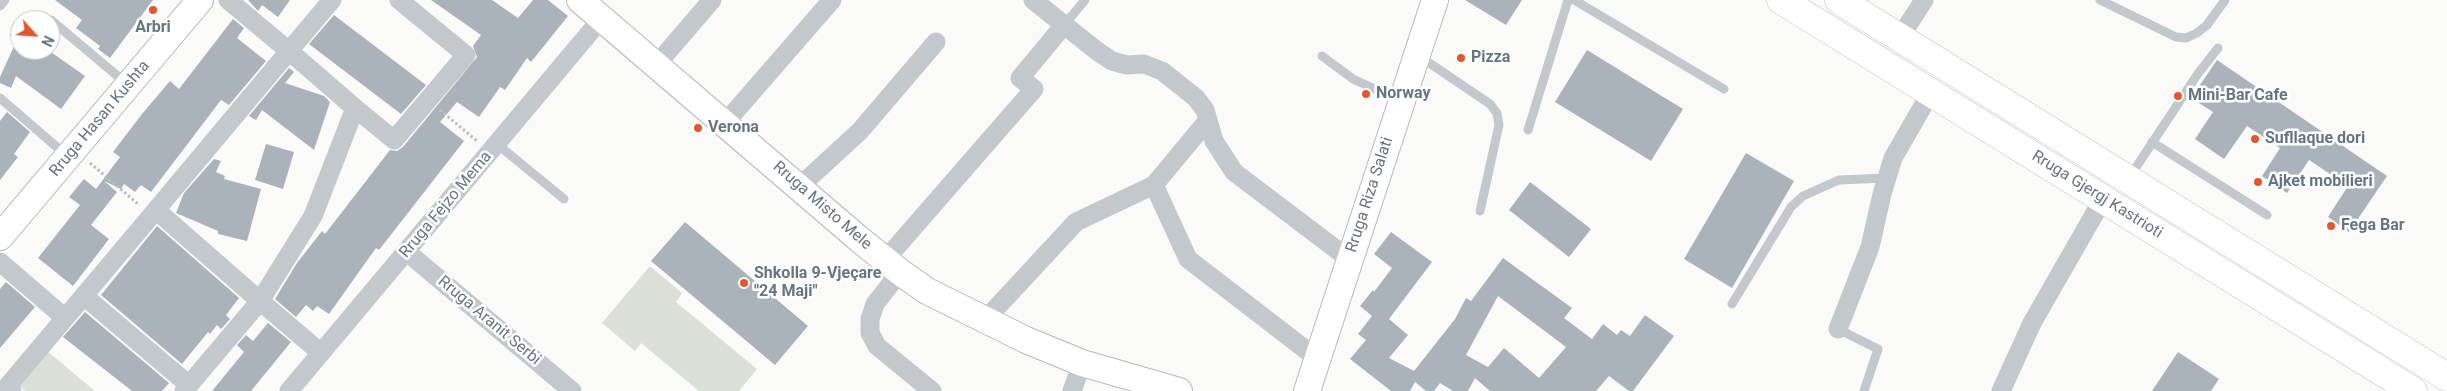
<!DOCTYPE html>
<meta charset="utf-8">
<style>
body{margin:0}
#map{position:relative;width:2447px;height:391px;overflow:hidden;background:#fafaf8;font-family:Roboto,sans-serif}
canvas{display:block}
.north{position:absolute;left:10px;top:10px;width:50px;height:50px;box-sizing:border-box;background:#fff;border:1px solid #c1c8cd;border-radius:50%;rotate:116deg;font-size:14px;font-weight:700;line-height:20px;text-align:center;color:#657683}
.north::after{content:'';display:block;margin:auto;width:18px;height:22px;background:#e4572e;clip-path:polygon(50% 0,100% 100%,50% 72%,0 100%)}
</style>
<div id="map">
<canvas width="2447" height="391"></canvas>
<div class="north">N</div>
</div>
<script>
const c = document.querySelector('canvas').getContext('2d');
c.lineJoin = 'round';
function paint(path, color) {
  c.fillStyle = color;
  c.fill(path, 'evenodd');
}
function poly(rows) {
  const path = new Path2D();
  for (const r of rows) {
    path.moveTo(r[0], r[1]);
    for (let i = 2; i < r.length; i += 2) path.lineTo(r[i], r[i + 1]);
  }
  return path;
}
function stroke(path, color, width, dash) {
  c.strokeStyle = color;
  c.lineWidth = width;
  c.lineCap = dash ? 'butt' : 'round';
  c.setLineDash(dash || []);
  c.stroke(path);
}
function label(font, color, halo, rows, align = 'center') {
  c.font = font + ' Roboto,sans-serif';
  c.lineWidth = 5;
  c.setLineDash([]);
  c.textBaseline = 'middle';
  c.strokeStyle = halo;
  c.fillStyle = color;
  for (const [text, x, y, turn = 0] of rows) {
    c.save();
    c.translate(x, y);
    c.rotate((+turn || 0) * Math.PI / 180);
    c.textAlign = isNaN(turn) ? turn : align;
    if (halo) c.strokeText(text, 0, 0);
    c.fillText(text, 0, 0);
    c.restore();
  }
}
paint(poly([
 [650,266,682,293,676,302,757,369,739,391,699,391,641,343,635,351,602,323],
 [47,351,95,391,25,391,18,385]
]), '#dadfd7');
paint(poly([
 [55,0,153,0,110,58,98,49,100,46,76,28,82,20],
 [248,0,290,0,278,17,262,5,258,11],
 [431,0,492,0,518,18,533,0,548,0,568,16,531,62,527,58,505,90,500,87,479,117,457,102,440,122,464,141,379,250,376,248,329,314,317,306,313,311,306,305,296,317,275,299,297,263,322,231,325,234,390,150,397,151,403,147,477,57,473,46,481,35],
 [1465,0,1522,0,1506,25],
 [334,15,426,85,401,114,309,44],
 [233,19,244,28,237,38,266,61,229,105,221,100,151,192,141,185,135,192,124,184,121,189,104,181,117,192,91,225,109,239,73,286,38,258,80,205,69,197,84,179,96,189,120,157,113,152,142,114,170,81,179,89],
 [15,44,20,46,20,50,48,50,85,76,61,109,16,76,11,88,0,83,0,77],
 [1587,50,1683,109,1651,161,1555,102],
 [2217,60,2387,176,2349,232,2328,217,2348,186,2309,160,2287,193,2262,176,2280,148,2247,126,2224,159,2195,139,2213,112,2191,98],
 [289,68,294,72,285,83,324,96,330,102,314,150,262,110,256,120,249,116],
 [7,112,30,132,14,154,18,157,0,180,0,121],
 [266,144,294,152,283,189,255,180],
 [1746,153,1794,181,1732,288,1684,259],
 [214,159,221,161,216,172,225,176,224,179,261,189,247,241,218,234,218,231,176,213,184,193],
 [1530,182,1591,229,1569,257,1509,210],
 [685,222,808,326,775,365,651,261],
 [157,226,239,298,226,315,230,319,221,329,217,325,210,334,208,332,182,364,101,295],
 [1391,232,1432,262,1389,319,1408,335,1389,358,1414,371,1455,319,1466,298,1471,301,1503,258,1572,308,1564,318,1592,339,1603,324,1617,335,1621,330,1630,336,1645,315,1674,336,1633,391,1629,391,1609,376,1596,391,1490,391,1475,378,1468,391,1453,391,1440,383,1434,391,1426,391,1415,382,1410,391,1391,391,1350,359,1366,340,1358,334,1372,316,1360,306,1373,290,1374,292,1392,268,1374,254],
 [1498,296,1566,347,1539,378,1504,348,1488,367,1466,355],
 [6,282,35,307,0,348,0,289],
 [85,312,169,383,162,391,132,391,63,337],
 [268,323,291,342,251,391,212,391,244,352,237,345,246,335,253,341],
 [2178,352,2219,379,2211,391,2152,391]
]), '#aab3b9');
const secondary = poly([
 [580,0,859,239,900,272,927,291,1026,340,1082,363,1179,391],
 [0,237,200,0],
 [1307,391,1435,0]
]);
const primary = poly([
 [1781,0,2413,391],
 [1839,0,2447,377]
]);
stroke(secondary, '#b3babf', 28);
stroke(primary, '#b5babe', 29);
stroke(poly([
 [440,110,477,141],
 [90,163,138,204]
]), '#bbbfc2', 3, [2.5, 2.5]);
stroke(poly([
 [1574,0,1724,89],
 [2100,0,2176,37,2186,38,2197,33,2207,25,2225,0],
 [0,6,5,0],
 [51,20,127,84],
 [1064,25,1085,0],
 [1322,56,1353,79,1399,100],
 [1419,56,1490,104,1497,113,1499,125,1480,211],
 [0,98,66,155],
 [1528,130,1568,0],
 [2152,142,2267,215],
 [497,144,564,199],
 [2129,178,2197,75,2218,48],
 [1732,304,1791,207,1803,196,1839,180,1886,178],
 [1838,329,1878,349,1864,391]
]), '#c3c8cc', 9);
stroke(poly([
 [228,0,289,51,332,0],
 [1033,0,1097,51,1112,61,1127,65,1144,64,1162,71,1196,98,1205,110,1214,141,1234,172,1349,259],
 [1900,37,1924,0],
 [657,64,712,0],
 [355,108,394,140,466,55,399,0],
 [725,123,832,0],
 [1154,185,1188,259,1319,360],
 [799,187,860,131,936,42],
 [156,210,289,51,355,108,313,216,260,301,321,353],
 [407,252,572,391],
 [885,260,1034,89,1020,78,1064,25],
 [0,262,65,318],
 [900,272,875,304,870,319,870,333,877,346,932,391],
 [84,296,189,385],
 [985,320,1076,222,1154,185,1208,120],
 [1838,329,1870,247,1882,194,1893,158,1931,92],
 [12,391,7,387,156,210,260,301,184,391],
 [289,391,602,18],
 [1072,391,1082,363],
 [2001,391,2032,323,2103,199]
]), '#c3c8cc', 19);
stroke(secondary, '#fff', 26);
stroke(primary, '#fff', 28);
for (const [x, y, r, color] of [
 [153,10,5,"#e4572e"],
 [1461,58,5,"#e4572e"],
 [1366,94,5,"#e4572e"],
 [2178,96,5,"#e4572e"],
 [698,128,5,"#e4572e"],
 [2255,139,5,"#e4572e"],
 [2258,182,5,"#e4572e"],
 [2331,226,5,"#e4572e"],
 [744,283,5,"#e4572e"]
]) {
  const dot = new Path2D();
  dot.arc(x, y, r, 0, 2 * Math.PI);
  c.fillStyle = color;
  c.fill(dot);
  stroke(dot, '#fff', 2);
}
label('bold 16px', '#657683', '#fff', [
 ["Arbri",153,28,"center"],
 ["Pizza",1471,58],
 ["Norway",1376,94],
 ["Mini-Bar Cafe",2188,96],
 ["Verona",708,128],
 ["Sufllaque dori",2265,139],
 ["Ajket mobilieri",2268,182],
 ["Fega Bar",2341,226],
 ["Shkolla 9-Vjeçare",754,274],
 ["\"24 Maji\"",754,292]
], 'left');
label('16px', '#657683', '#fff', [
 ["Rruga Hasan Kushta",100,119,-50],
 ["Rruga Riza Salati",1370,195,-72],
 ["Rruga Gjergj Kastrioti",2097,195,32],
 ["Rruga Fejzo Mema",446,205,-50],
 ["Rruga Misto Mele",822,206,41],
 ["Rruga Aranit Serbi",489,321,40]
]);
</script>
